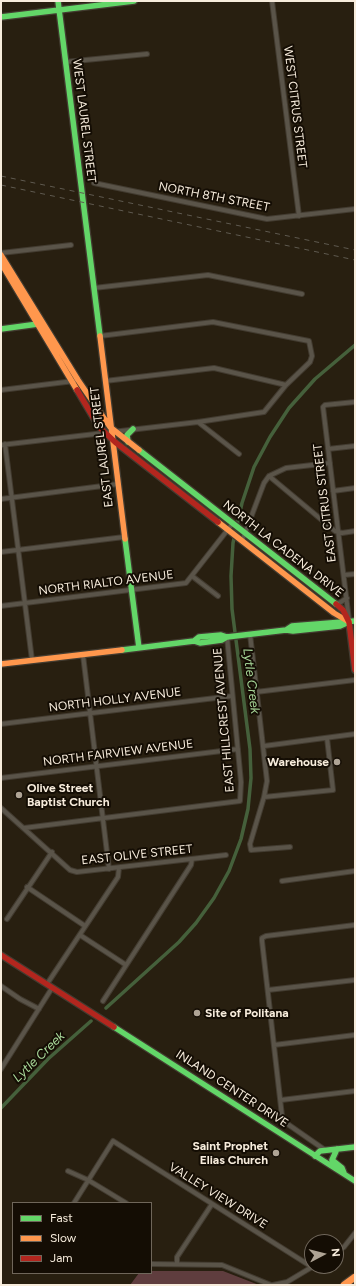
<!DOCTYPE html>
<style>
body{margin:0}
#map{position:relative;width:356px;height:1286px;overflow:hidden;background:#281f10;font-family:Figtree,sans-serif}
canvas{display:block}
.frame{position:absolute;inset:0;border:2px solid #f7ecdc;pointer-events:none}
.legend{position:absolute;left:12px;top:1202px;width:140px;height:72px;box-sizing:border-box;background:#140d04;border:1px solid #6f665a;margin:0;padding:5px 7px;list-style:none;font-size:12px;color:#f7ecdc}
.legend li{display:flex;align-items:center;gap:8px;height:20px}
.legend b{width:20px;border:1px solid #6f665a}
.north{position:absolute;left:304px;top:1234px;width:40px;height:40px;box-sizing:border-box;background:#140d04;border:1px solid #6f665a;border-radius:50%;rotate:83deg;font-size:11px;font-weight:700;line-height:16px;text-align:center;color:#f7ecdc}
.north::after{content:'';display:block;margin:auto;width:14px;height:18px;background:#afa495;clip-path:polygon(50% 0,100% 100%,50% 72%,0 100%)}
</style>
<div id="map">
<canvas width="356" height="1286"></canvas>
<div class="frame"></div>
<ul class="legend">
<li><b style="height:5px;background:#63d668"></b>Fast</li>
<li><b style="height:5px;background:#ff974d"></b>Slow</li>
<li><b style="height:5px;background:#b3261e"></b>Jam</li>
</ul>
<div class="north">N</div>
</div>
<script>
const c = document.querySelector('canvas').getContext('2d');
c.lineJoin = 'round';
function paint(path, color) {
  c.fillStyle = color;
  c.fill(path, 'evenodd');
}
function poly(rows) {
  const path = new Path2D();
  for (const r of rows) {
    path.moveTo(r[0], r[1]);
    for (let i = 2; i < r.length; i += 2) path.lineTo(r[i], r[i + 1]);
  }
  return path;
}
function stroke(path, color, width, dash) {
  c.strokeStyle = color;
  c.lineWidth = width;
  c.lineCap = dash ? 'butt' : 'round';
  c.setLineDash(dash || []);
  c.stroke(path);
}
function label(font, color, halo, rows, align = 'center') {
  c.font = font + ' Figtree,sans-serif';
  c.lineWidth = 4;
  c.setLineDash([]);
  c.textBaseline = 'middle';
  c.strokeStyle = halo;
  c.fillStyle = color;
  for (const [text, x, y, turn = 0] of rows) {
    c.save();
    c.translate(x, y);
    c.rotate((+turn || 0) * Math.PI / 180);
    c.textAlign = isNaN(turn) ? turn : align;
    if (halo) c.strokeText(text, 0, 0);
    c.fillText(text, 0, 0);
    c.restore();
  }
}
paint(poly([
 [151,1271,223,1271,259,1285,130,1285,139,1273,151,1273]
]), '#5f3d3e');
stroke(poly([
 [106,1008,179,942,196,923,214,898,229,871,241,839,248,809,251,778,250,749,232,609,231,576,233,543,242,503,254,467,270,437,289,408,315,379,355,345],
 [1,1108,48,1059,91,1021]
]), '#45603b', 3.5);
const street = poly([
 [272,1,299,216],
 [65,62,147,54],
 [94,183,267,219,355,209],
 [1,253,71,245],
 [94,288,208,275,302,294],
 [105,381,214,368,286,385],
 [1,390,74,381],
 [198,422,239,454],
 [5,444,32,660],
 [1,445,198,422,264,412,286,385,310,362,312,356,309,341,213,322,100,336],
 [328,449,355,446],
 [269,476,335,531,342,533,355,531],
 [333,491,355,488],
 [1,499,118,484],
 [242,541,264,483,269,476,286,468,330,463],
 [1,552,124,537],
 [344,575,355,574],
 [192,576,218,596],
 [336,605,347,598],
 [1,606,186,583,233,523],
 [349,620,323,407,325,405,355,402],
 [250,634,267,781,264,797,250,844,251,850,290,847],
 [83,655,109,869],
 [256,692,355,680],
 [1,724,232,696],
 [264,746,355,734],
 [1,778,238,749],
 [264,797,333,790,327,738],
 [1,808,70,870,77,872,226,855],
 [24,828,240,801,241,782,227,637],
 [282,881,355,871],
 [27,887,85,926],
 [7,919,52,852],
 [80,935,126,965],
 [47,984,118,877,119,868],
 [1,986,20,999,39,1009],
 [268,990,355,980],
 [103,1001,191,865,192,859],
 [274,1045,355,1035],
 [1,1069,52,988],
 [281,1100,355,1091],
 [325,1150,289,1125,282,1116,262,941,262,938,266,936,355,925],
 [68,1171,88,1180,126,1203],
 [74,1203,113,1141,312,1267],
 [336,1252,344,1247,355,1233],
 [151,1264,222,1265,271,1285],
 [177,1264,177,1257,212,1204],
 [273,1285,287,1282,312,1267]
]);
const fast = poly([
 [58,1,100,336],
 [1,17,134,1],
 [1,329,38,324],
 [128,442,127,435,133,429],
 [139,450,336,604],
 [125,539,139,648],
 [286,630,292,626,355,621],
 [194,641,199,637,221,635,227,637,286,630,293,631,340,626,349,622],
 [122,650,194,641,200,643,222,640,227,637],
 [114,1027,355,1181],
 [337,1149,332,1160,342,1168,344,1173],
 [315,1156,320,1151,355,1147]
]);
const slow = poly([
 [1,255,78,380,110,427,139,450],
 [1,263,77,390],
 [100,336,125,539],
 [218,522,334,613,349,622],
 [1,664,122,650]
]);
const jam = poly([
 [77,390,99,427,115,442,218,522],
 [336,604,343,610,349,622,355,670],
 [1,955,114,1027]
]);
stroke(street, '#433c31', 6);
stroke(fast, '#433c31', 8);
stroke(slow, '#433c31', 8);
stroke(jam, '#433c31', 8);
stroke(street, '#5a5449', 4);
stroke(fast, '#63d668', 5.5);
stroke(slow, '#ff974d', 5.5);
stroke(jam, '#b3261e', 5.5);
stroke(poly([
 [1,176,355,250],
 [1,185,355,260]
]), '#5f5a50', 1, [5, 5]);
const slowBridge = poly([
 [344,1285,355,1277]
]);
stroke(slowBridge, '#433c31', 9, []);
stroke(slowBridge, '#ff974d', 7);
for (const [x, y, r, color] of [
 [337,762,4,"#afa495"],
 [19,795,4,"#afa495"],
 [197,1013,4,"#afa495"],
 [276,1153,4,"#afa495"]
]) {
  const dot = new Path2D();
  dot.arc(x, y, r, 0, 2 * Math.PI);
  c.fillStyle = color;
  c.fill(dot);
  stroke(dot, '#140d04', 1.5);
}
label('12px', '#f7ecdc', '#140d04', [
 ["WEST CITRUS STREET",295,107,83],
 ["WEST LAUREL STREET",84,121,83],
 ["NORTH 8TH STREET",214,197,11],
 ["EAST LAUREL STREET",102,447,-97],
 ["EAST CITRUS STREET",325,503,-97],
 ["NORTH LA CADENA DRIVE",283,549,38],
 ["NORTH RIALTO AVENUE",106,583,-7],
 ["NORTH HOLLY AVENUE",115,700,-7],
 ["EAST HILLCREST AVENUE",224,720,-95],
 ["NORTH FAIRVIEW AVENUE",118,753,-7],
 ["EAST OLIVE STREET",137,855,-6],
 ["INLAND CENTER DRIVE",232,1089,33],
 ["VALLEY VIEW DRIVE",218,1196,32]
]);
label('bold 12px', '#f7ecdc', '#140d04', [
 ["Warehouse",329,762],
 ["Olive Street",27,788,"left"],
 ["Baptist Church",27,802,"left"],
 ["Site of Politana",205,1013,"left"],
 ["Saint Prophet",268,1146],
 ["Elias Church",268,1160]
], 'right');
label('italic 13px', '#a8d899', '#140d04', [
 ["Lytle Creek",251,681,83],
 ["Lytle Creek",39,1057,-44]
]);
</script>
